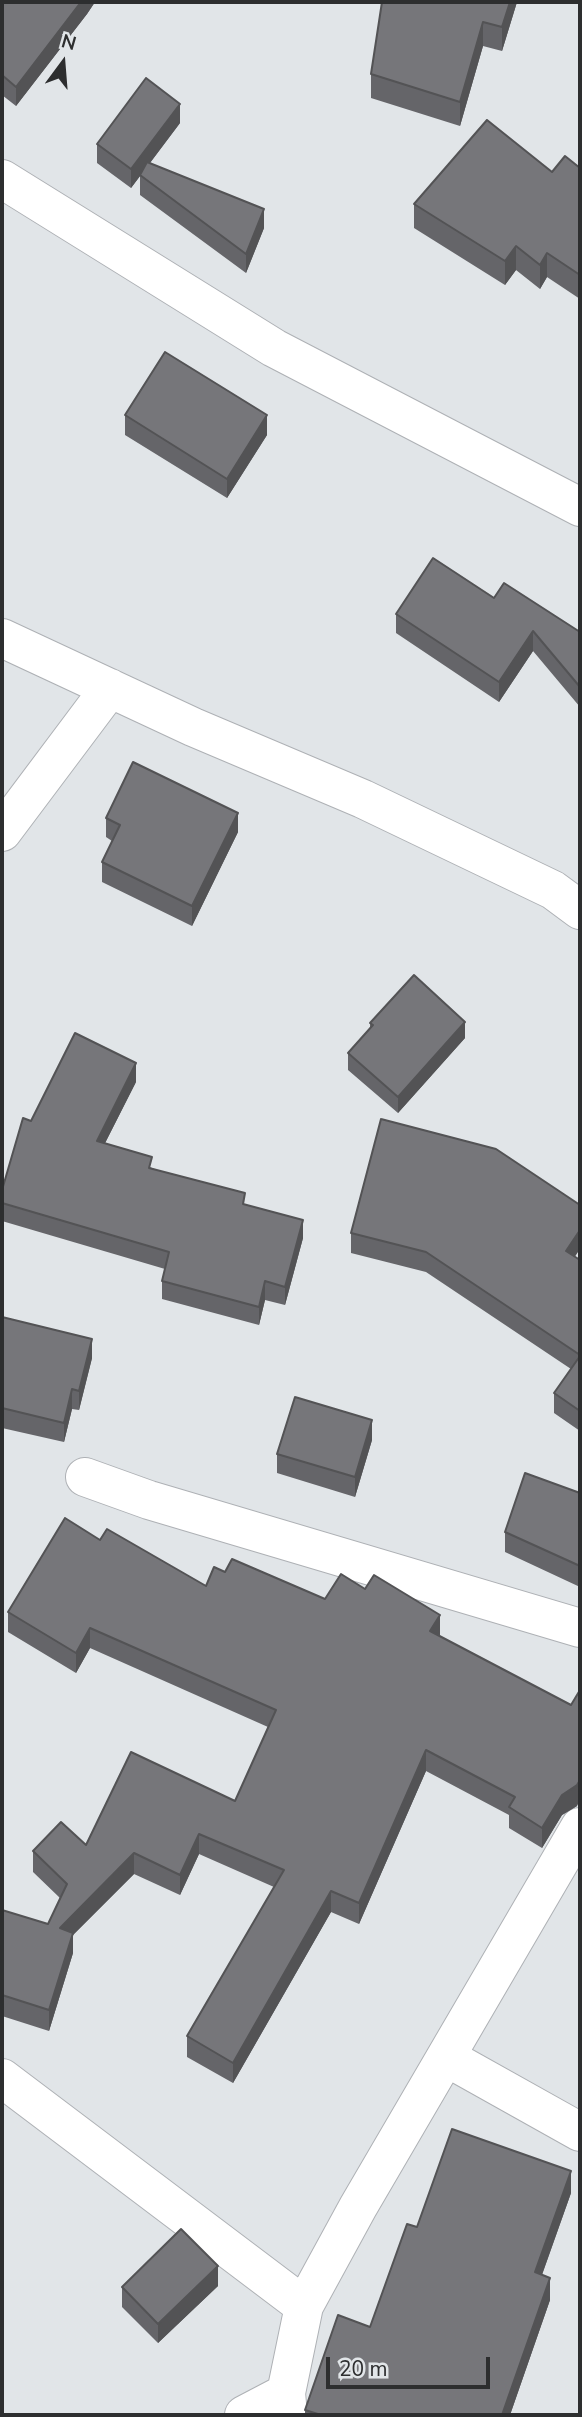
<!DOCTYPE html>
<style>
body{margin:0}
#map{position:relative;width:582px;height:2417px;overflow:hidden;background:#e1e5e8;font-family:"Nunito Sans",sans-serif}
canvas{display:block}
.frame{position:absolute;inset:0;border:4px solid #2d2e2f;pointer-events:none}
.north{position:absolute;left:28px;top:28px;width:70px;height:70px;-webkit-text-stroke:5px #e1e5e8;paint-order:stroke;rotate:16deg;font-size:19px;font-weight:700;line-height:28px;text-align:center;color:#2d2e2f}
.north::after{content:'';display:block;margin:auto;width:24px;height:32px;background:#2d2e2f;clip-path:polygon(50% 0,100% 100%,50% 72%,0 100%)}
.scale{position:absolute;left:326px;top:2357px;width:164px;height:32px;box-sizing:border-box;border:4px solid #2d2e2f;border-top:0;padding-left:9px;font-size:21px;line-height:24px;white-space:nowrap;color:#2d2e2f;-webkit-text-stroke:5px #e1e5e8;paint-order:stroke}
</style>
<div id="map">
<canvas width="582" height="2417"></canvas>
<div class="frame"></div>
<div class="north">N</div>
<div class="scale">20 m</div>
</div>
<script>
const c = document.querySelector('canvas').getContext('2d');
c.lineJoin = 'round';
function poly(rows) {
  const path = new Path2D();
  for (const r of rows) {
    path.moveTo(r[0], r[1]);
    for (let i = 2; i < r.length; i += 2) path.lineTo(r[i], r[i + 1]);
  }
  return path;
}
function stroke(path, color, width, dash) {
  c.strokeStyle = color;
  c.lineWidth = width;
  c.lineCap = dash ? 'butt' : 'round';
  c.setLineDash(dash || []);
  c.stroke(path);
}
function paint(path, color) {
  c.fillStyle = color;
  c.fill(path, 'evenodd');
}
const street = poly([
 [2,179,274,348,580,507],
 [2,638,193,727,363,799,553,890,580,910],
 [2,832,110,688],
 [85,1477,149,1500,580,1628],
 [446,2057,580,2132],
 [2,2078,304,2306],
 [244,2415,286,2393],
 [288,2415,286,2393,304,2306,358,2207,580,1827]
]);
stroke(street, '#aeb1b5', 40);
stroke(street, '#fff', 38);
paint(poly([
 [2,2,95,2,87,14,16,106,2,95],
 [517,2,502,51,483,46,460,126,371,98,371,74],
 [180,123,150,163,264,228,246,273,140,195,140,176,131,188,97,163,97,144],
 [580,168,580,299,547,277,540,289,516,270,505,285,414,228,414,204,552,172],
 [125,415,267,435,227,498,125,435],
 [494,598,580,632,580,707,533,651,499,702,396,633,396,614],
 [106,818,238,832,192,926,102,882,102,862,112,841,106,837],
 [370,1023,465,1038,398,1113,348,1070,348,1053,370,1029],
 [136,1082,105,1143,152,1168,245,1205,303,1238,285,1305,265,1300,259,1325,162,1299,162,1281,165,1269,2,1221,2,1190,31,1121],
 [351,1233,575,1257,580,1260,580,1431,554,1413,554,1393,571,1369,426,1272,351,1253],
 [2,1317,92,1358,79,1410,72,1409,64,1442,2,1428],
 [372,1440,355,1497,277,1473,277,1454],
 [580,1493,580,1587,505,1552,505,1532],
 [100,1540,206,1586,225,1572,325,1599,440,1635,439,1636,577,1806,562,1815,542,1848,509,1828,509,1815,426,1771,359,1924,331,1912,233,2083,187,2057,187,2036,274,1887,199,1854,180,1895,134,1874,73,1935,73,1953,49,2031,2,2016,2,1910,48,1924,60,1898,33,1872,33,1851,86,1845,235,1801,268,1727,90,1648,76,1673,8,1632,8,1612],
 [571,2193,542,2275,550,2300,510,2415,305,2415,305,2410,370,2327,417,2227],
 [218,2286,158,2343,122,2307,122,2287]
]), '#656569');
paint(poly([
 [81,2,95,2,87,14,16,106,16,87],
 [510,2,517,2,502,51,502,27],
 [483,22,483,46,460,126,460,102],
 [180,104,180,123,131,188,131,169],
 [264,209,264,228,246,273,246,254],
 [516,246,516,270,505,285,505,261],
 [547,253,547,277,540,289,540,265],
 [267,415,267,435,227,498,227,479],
 [533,631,533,651,499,702,499,682],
 [238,813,238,832,192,926,192,906],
 [465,1022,465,1038,398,1113,398,1097],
 [136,1063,136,1082,97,1159,97,1141],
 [303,1220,303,1238,285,1305,285,1287],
 [580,1230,580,1249,566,1270,566,1251],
 [265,1281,265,1300,259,1325,259,1307],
 [92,1339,92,1358,79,1410,79,1391],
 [72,1389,72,1409,64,1442,64,1423],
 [372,1420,372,1440,355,1497,355,1477],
 [440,1615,440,1635,430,1651,430,1631],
 [90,1628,90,1648,76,1673,76,1653],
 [426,1750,426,1771,359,1924,359,1903],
 [580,1780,580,1800,577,1806,562,1815,542,1848,542,1828,562,1795],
 [199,1834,199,1854,180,1895,180,1875],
 [134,1853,134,1874,73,1935,73,1953,49,2031,49,2010,60,1928],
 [331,1891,331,1912,233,2083,233,2063],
 [571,2171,571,2193,535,2294,535,2272],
 [218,2266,218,2286,158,2343,158,2324],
 [550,2278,550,2300,510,2415,502,2415]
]), '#535355');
const building = poly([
 [2,2,81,2,16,87,2,75,2,2],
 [382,2,510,2,502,27,483,22,460,102,371,74,382,2],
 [146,78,180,104,131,169,97,144,146,78],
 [487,120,552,172,565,156,580,168,580,275,547,253,540,265,516,246,505,261,414,204,487,120],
 [147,162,264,209,246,254,140,175,147,162],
 [165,352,267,415,227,479,125,415,165,352],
 [433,558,494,598,504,583,580,632,580,687,533,631,499,682,396,614,433,558],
 [133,762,238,813,192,906,102,862,120,825,106,818,133,762],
 [414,975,465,1022,398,1097,348,1053,373,1025,370,1023,414,975],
 [75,1033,136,1063,97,1141,152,1157,149,1168,245,1193,243,1204,303,1220,285,1287,265,1281,259,1307,162,1281,169,1252,2,1203,2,1190,23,1118,31,1121,75,1033],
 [381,1119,496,1149,580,1205,580,1230,566,1251,580,1260,580,1355,426,1252,351,1233,381,1119],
 [2,1317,92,1339,79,1391,72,1389,64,1423,2,1408,2,1317],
 [580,1356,580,1411,554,1393,580,1356],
 [295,1397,372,1420,355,1477,277,1454,295,1397],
 [525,1473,580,1493,580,1566,505,1532,525,1473],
 [65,1518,100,1540,107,1529,206,1586,214,1567,225,1572,232,1559,325,1599,341,1574,365,1589,374,1575,440,1615,430,1631,571,1705,580,1690,580,1780,577,1785,562,1795,542,1828,509,1807,515,1797,426,1750,359,1903,331,1891,233,2063,187,2036,284,1870,199,1834,180,1875,134,1853,60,1928,73,1933,49,2010,2,1995,2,1910,48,1924,67,1884,33,1851,61,1822,86,1845,131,1752,235,1801,276,1710,90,1628,76,1653,8,1612,65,1518],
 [452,2129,571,2171,535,2272,550,2278,502,2415,321,2415,305,2410,338,2315,370,2327,407,2224,417,2227,452,2129],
 [181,2229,218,2266,158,2324,122,2287,181,2229]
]);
paint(building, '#76767a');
stroke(building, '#535355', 2);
</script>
